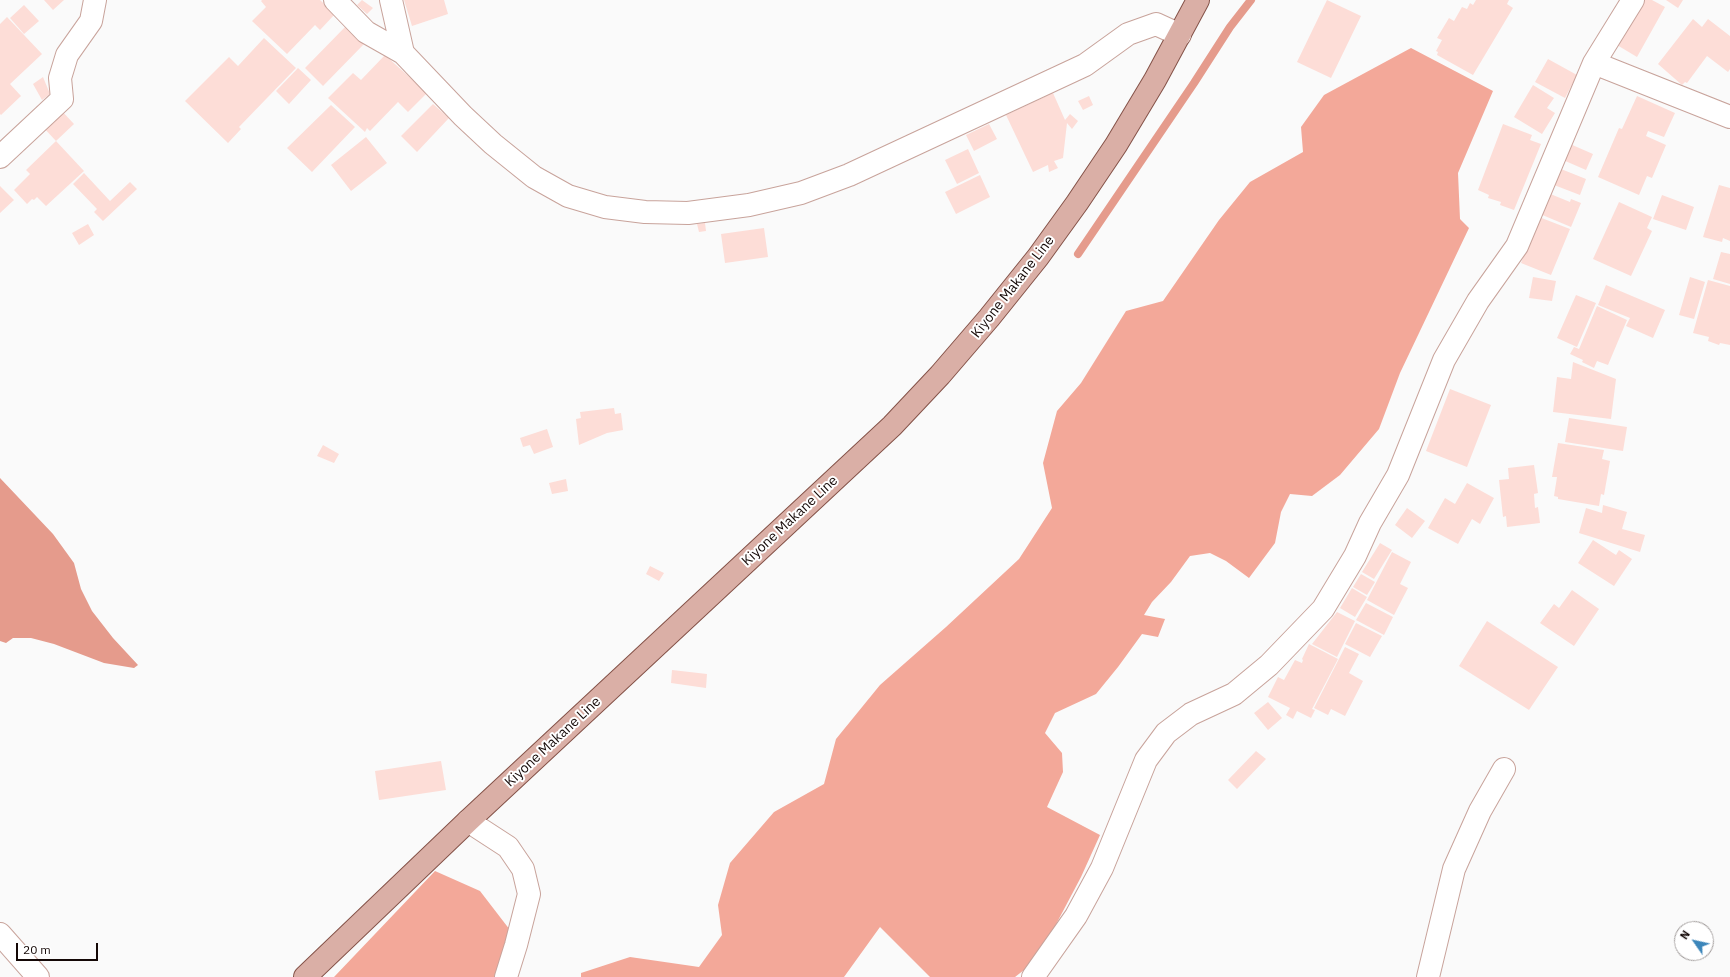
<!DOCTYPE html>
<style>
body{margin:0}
#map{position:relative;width:1730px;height:977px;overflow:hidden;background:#fafafa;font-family:"IBM Plex Sans",sans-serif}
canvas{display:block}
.north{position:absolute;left:1674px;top:921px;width:40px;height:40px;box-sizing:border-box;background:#fff;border:1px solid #a19c9b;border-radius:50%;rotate:304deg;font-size:11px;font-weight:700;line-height:16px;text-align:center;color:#140806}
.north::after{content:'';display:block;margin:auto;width:14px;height:18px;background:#3c86ba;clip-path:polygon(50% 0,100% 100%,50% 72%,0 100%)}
.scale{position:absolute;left:16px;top:943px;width:82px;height:18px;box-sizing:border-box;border:2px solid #140806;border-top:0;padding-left:5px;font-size:12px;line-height:14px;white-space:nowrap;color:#140806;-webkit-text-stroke:3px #fff;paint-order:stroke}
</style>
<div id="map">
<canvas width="1730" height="977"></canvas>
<div class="north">N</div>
<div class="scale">20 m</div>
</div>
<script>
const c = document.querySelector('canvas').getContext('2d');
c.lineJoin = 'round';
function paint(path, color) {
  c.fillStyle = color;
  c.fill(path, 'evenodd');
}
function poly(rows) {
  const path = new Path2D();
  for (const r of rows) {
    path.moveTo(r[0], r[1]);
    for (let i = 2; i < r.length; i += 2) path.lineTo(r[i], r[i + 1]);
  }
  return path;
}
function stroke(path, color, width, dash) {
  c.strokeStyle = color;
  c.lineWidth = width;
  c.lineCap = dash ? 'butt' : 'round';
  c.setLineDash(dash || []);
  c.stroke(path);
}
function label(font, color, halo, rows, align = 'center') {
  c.font = font + ' "IBM Plex Sans",sans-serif';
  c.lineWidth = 4;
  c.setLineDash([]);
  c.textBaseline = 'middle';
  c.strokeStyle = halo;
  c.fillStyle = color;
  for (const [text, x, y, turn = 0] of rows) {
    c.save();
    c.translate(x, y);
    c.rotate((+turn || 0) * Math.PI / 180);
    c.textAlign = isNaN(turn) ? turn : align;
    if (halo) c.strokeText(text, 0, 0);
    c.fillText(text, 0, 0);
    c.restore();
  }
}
paint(poly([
 [1411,48,1493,91,1458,173,1460,219,1469,228,1400,373,1379,429,1340,475,1312,496,1290,494,1281,512,1275,543,1249,578,1226,561,1210,553,1190,556,1171,582,1152,602,1144,615,1165,619,1158,637,1142,634,1118,667,1096,694,1055,713,1045,733,1062,753,1063,772,1047,807,1100,835,1081,877,1053,930,1024,970,1015,977,930,977,880,927,844,977,581,977,581,973,630,957,699,967,722,935,718,905,730,863,774,812,824,784,836,739,880,685,946,627,1019,559,1052,508,1043,463,1057,411,1081,383,1126,311,1163,301,1219,220,1250,182,1303,152,1301,127,1324,95],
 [435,871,480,891,510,930,494,977,334,977]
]), '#f3a899');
paint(poly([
 [0,478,53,534,74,563,81,589,92,611,113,638,138,665,134,668,104,663,54,644,31,638,13,638,6,643,0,641]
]), '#e59b8c');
stroke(poly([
 [1078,254,1194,83,1230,27,1251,0]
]), '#e59b8c', 8);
paint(poly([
 [44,0,64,0,53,10],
 [262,0,320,0,335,14,320,30,315,25,287,54,252,21,266,7,261,1],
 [362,0,373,8,367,14,357,5],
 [404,0,444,0,448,14,412,26],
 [1327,0,1361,16,1331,78,1297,62],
 [1476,0,1509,0,1507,4,1513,8,1473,75,1437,55,1438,52,1436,51,1442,40,1437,38,1449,18,1454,21,1462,7,1467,9,1470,3,1473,5],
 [1642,0,1652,0,1665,7,1637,57,1617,45],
 [1666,0,1683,0,1678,8],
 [24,5,39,21,24,34,10,18],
 [7,17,42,54,10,84,21,96,1,115,0,114,0,24],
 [1693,19,1702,27,1708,19,1730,36,1730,69,1728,72,1707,56,1687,83,1685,82,1682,85,1658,64],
 [347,25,365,43,323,86,305,68],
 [264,38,296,68,239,127,241,129,228,143,185,101,229,57,238,66],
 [385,55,427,93,408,112,398,102,370,131,367,128,365,132,328,98,353,73,361,80],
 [1548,59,1577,75,1565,98,1535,82],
 [298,68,311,80,289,104,276,91],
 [43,77,50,94,42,100,33,84],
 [1533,85,1554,98,1547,108,1555,113,1542,134,1514,117],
 [1053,93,1065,120,1070,114,1078,121,1072,129,1067,123,1063,158,1054,161,1058,168,1049,172,1048,165,1033,172,1006,115],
 [1089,96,1093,105,1083,110,1078,101],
 [1637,96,1675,113,1664,137,1648,131,1646,136,1666,145,1652,178,1647,176,1639,195,1598,177,1619,128,1622,129],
 [433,104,449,118,417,152,401,136],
 [331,105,355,127,312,172,287,148],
 [60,109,74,124,56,141,42,126],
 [989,124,997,139,974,151,966,135],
 [1503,124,1532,135,1530,140,1541,144,1514,210,1500,205,1501,202,1488,198,1489,195,1478,190],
 [366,137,387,163,351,191,331,165],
 [56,141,84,171,46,206,37,197,34,200,32,199,27,204,14,190,30,174,26,170],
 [1570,144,1593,154,1586,170,1563,160],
 [968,149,979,173,957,184,945,160],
 [1561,169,1586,179,1580,195,1554,185],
 [84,173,110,201,130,182,137,189,103,221,94,212,97,209,73,184],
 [980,175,990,197,956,214,945,192],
 [1719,185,1730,188,1730,241,1723,238,1722,242,1703,237],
 [0,186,14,200,0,213],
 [1548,193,1570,202,1571,199,1581,203,1571,227,1540,214],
 [1662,195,1694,207,1686,230,1653,219],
 [1619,202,1652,217,1647,228,1652,231,1631,276,1593,259],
 [1539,217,1570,229,1551,275,1521,263],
 [705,223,706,231,699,232,697,224],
 [88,224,94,235,79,245,72,233],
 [764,228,768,257,725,263,721,234],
 [1721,252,1730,254,1730,284,1713,279],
 [1533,277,1556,281,1552,301,1529,298],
 [1690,277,1705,282,1694,319,1679,315],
 [1708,280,1730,286,1730,345,1720,343,1719,345,1708,341,1709,337,1693,333],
 [1606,285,1665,310,1653,338,1626,326,1630,318,1598,305],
 [1576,295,1596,303,1577,347,1557,338],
 [1597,306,1627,320,1608,365,1597,361,1594,368,1582,362,1583,360,1570,354,1574,347,1579,349],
 [1573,362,1616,379,1611,419,1553,412,1557,377,1571,379],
 [1450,389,1491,405,1467,467,1426,451],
 [614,408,615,414,621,413,623,430,607,433,579,445,576,419,581,418,580,412],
 [1569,418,1627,427,1623,451,1565,442],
 [547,429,553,447,534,454,530,445,523,447,520,438],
 [1558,443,1604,450,1602,459,1610,461,1604,495,1601,494,1599,506,1558,499,1558,497,1554,496,1557,477,1552,477],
 [323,445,339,454,334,463,317,456],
 [1534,465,1538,493,1534,494,1535,508,1538,507,1540,523,1507,527,1506,516,1503,517,1499,480,1509,479,1508,468],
 [566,479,568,491,552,494,549,483],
 [1467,483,1494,498,1480,524,1472,519,1458,544,1428,528,1445,498,1455,504],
 [1603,505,1627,512,1622,529,1645,535,1640,552,1579,533,1586,508,1602,513],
 [1407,508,1425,521,1412,538,1395,525],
 [1593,540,1616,555,1619,550,1632,559,1614,586,1578,563],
 [1380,543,1392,550,1374,579,1362,572],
 [1392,552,1411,562,1400,584,1408,588,1394,615,1367,600],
 [650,566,664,573,659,581,646,574],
 [1361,574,1375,582,1367,595,1353,587],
 [1352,588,1367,597,1355,617,1340,608],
 [1572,590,1599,609,1574,646,1540,623,1554,604,1559,608],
 [1366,603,1393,617,1384,635,1356,620],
 [1337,612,1355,621,1337,657,1312,644],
 [1487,621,1558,667,1529,710,1459,666],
 [1356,623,1382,636,1370,657,1345,644],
 [1309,644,1338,659,1312,709,1315,710,1311,718,1297,711,1293,719,1286,715,1290,708,1268,697,1278,677,1284,680,1295,660,1302,663,1303,660,1302,659],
 [1345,647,1359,654,1349,673,1363,681,1345,716,1331,709,1328,715,1314,708],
 [672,670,707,674,706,688,671,683],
 [1268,702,1282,718,1268,730,1254,713],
 [1256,751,1266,759,1237,789,1228,780],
 [441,761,446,790,379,800,375,771]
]), '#fdddd7');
const minor = poly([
 [335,0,366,32,403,53],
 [391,0,403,53,463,116,493,144,534,177,568,196,605,207,645,212,688,213,749,205,801,193,849,175,1085,65,1128,34,1156,24,1180,35],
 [1594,63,1730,117],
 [0,157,62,99,60,78,67,55,91,21,95,0],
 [468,821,508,847,523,869,529,894,516,945,506,977],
 [0,934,38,977],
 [1033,977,1076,916,1102,868,1146,760,1166,733,1191,714,1234,694,1269,665,1323,609,1355,556,1370,523,1398,475,1444,360,1478,301,1517,246,1594,63,1633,0],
 [1428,977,1454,869,1480,811,1504,769]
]);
const major = poly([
 [305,977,468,821,892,426,940,375,989,318,1038,257,1077,203,1116,145,1155,80,1198,0]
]);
stroke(minor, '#c8a39b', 24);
stroke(major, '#845248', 24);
stroke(minor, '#fff', 22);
stroke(major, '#daafa6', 22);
label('14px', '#140806', '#fff', [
 ["Kiyone Makane Line",1013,287,-52],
 ["Kiyone Makane Line",790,521,-43],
 ["Kiyone Makane Line",553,742,-43]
]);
</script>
